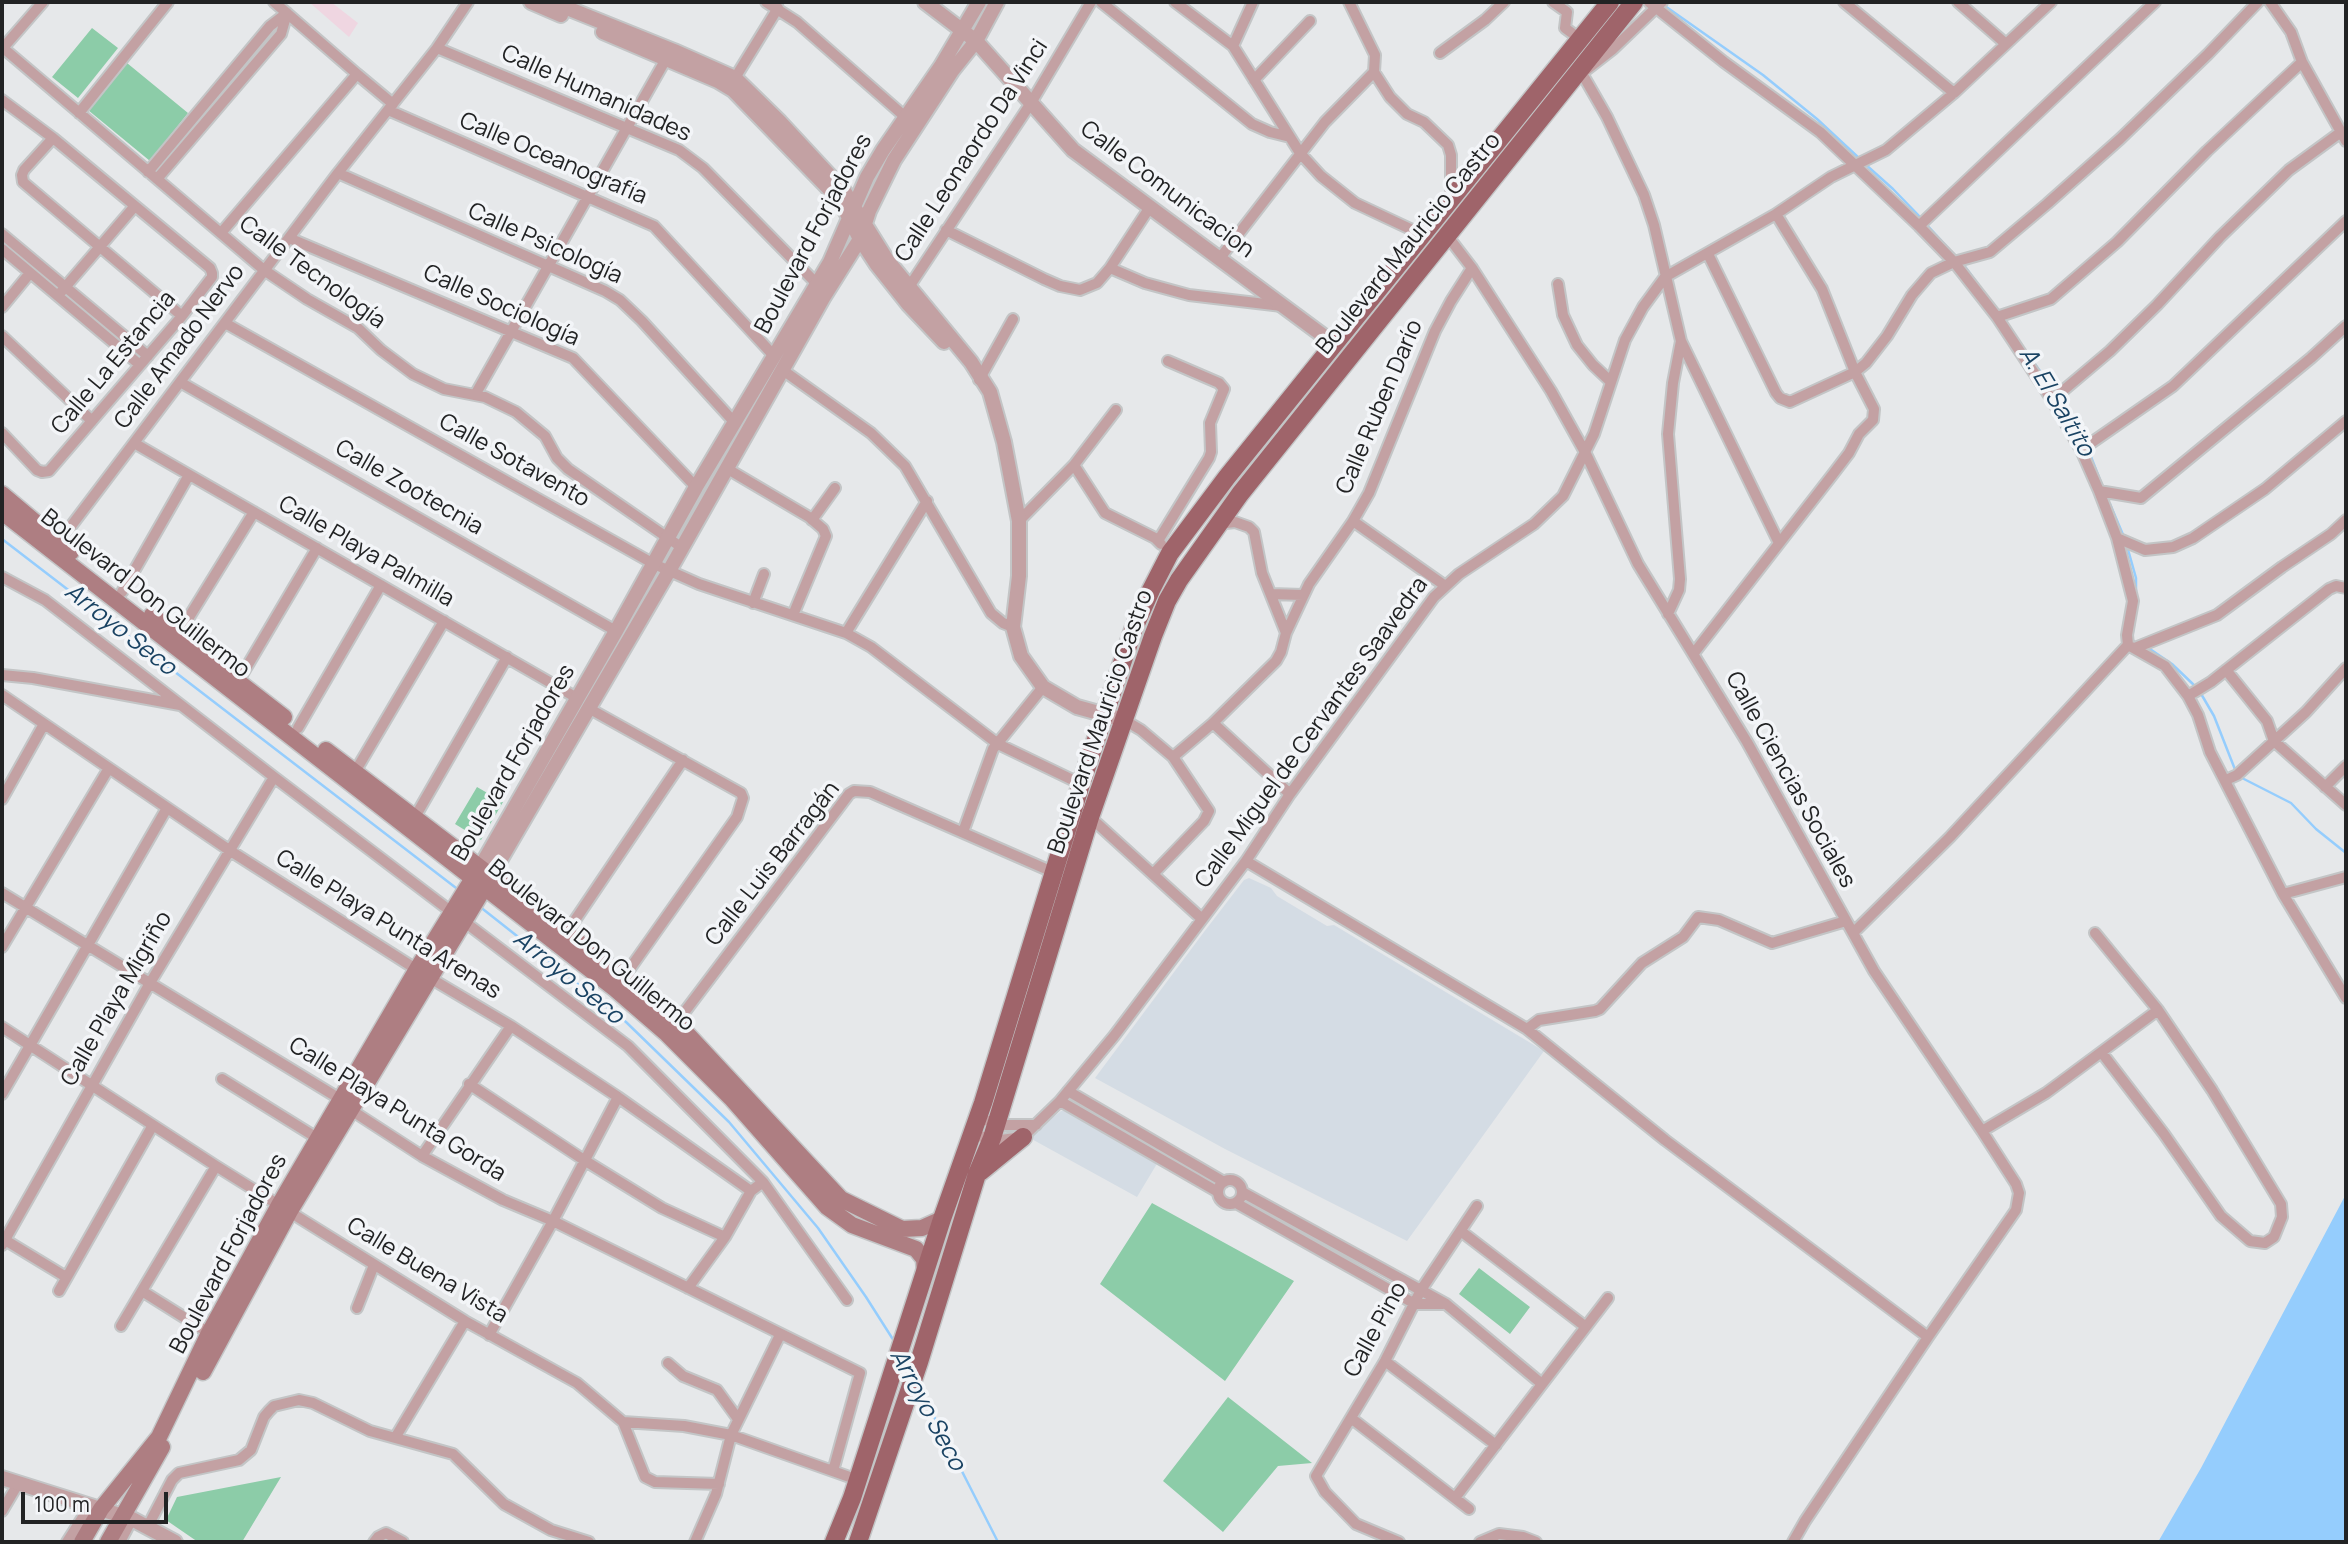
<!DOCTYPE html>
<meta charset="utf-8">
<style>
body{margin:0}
#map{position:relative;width:2348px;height:1544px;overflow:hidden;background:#e6e8ea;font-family:Manrope,sans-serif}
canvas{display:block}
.frame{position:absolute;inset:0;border:4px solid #222324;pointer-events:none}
.scale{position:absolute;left:21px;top:1492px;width:147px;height:32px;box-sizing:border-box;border:4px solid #222324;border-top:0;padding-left:9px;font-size:21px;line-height:24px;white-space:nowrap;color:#222324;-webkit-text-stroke:5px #f3f5f8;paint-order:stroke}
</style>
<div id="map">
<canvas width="2348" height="1544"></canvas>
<div class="frame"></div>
<div class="scale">100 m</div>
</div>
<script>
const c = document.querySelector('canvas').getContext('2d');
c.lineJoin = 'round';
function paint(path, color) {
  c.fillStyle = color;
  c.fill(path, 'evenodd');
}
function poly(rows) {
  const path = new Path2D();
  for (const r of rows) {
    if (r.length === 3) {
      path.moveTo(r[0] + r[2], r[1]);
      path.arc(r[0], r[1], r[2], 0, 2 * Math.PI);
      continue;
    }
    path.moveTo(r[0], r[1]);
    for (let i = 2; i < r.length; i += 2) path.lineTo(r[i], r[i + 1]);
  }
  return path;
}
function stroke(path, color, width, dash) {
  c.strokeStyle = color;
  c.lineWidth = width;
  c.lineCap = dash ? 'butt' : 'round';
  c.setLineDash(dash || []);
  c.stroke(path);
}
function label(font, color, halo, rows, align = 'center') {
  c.font = font + ' Manrope,sans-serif';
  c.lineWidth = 7;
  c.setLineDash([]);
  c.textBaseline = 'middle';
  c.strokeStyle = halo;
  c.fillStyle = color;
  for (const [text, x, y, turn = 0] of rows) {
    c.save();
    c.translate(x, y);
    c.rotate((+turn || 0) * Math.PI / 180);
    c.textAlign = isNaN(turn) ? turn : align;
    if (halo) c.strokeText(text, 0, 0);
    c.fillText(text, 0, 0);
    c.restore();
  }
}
paint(poly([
 [1249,878,1271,888,1277,896,1327,926,1334,925,1544,1051,1407,1241,1225,1149,1095,1078,1204,932,1244,880],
 [1066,1110,1158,1162,1137,1197,1028,1137,1061,1111]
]), '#d4dce4');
paint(poly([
 [309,2,331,2,358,23,349,37]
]), '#efd6e1');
paint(poly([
 [92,28,118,48,78,98,52,77],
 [127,63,188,113,150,161,88,110],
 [477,787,503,802,481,840,455,824],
 [1152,1203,1294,1281,1225,1381,1100,1284],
 [1479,1268,1530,1307,1510,1334,1459,1294],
 [1228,1397,1312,1463,1278,1466,1223,1532,1163,1481],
 [281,1477,242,1542,198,1542,166,1520,177,1497]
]), '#8ccca8');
paint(poly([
 [2346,1194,2346,1542,2158,1542,2201,1468]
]), '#95cdfd');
stroke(poly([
 [1665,6,1763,75,1817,119,1860,159],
 [1865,164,1893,189,1923,220],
 [1927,225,1958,259],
 [1963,264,1992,303],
 [2022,346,2055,392],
 [2058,397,2085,443],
 [2088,449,2102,485],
 [2110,504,2124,537],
 [2,539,460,891],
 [2127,546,2136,578,2136,591],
 [2136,612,2132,638,2134,642,2138,642],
 [2147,647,2172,664,2196,687],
 [2200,692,2214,716,2236,772],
 [2240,777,2291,803,2316,829,2346,853],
 [479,906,626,1022,729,1122,818,1228,866,1297,894,1341],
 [919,1387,998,1542]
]), '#95cdfd', 2.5);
const minor = poly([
 [274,2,357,74],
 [766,2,797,22,911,122],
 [1101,2,1252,124,1270,132,1290,137],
 [1175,2,1233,46,1300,153,1321,176,1355,203,1421,234],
 [1349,2,1375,55,1374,72,1390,97,1407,114,1424,122,1448,145,1451,155,1451,198],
 [1553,2,1567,12,1565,28,1580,39],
 [1649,2,1724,62,1820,132,1919,226,1954,262,1997,317,2052,400,2081,450,2099,491,2117,538,2133,601,2127,635,2128,645],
 [1844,2,1954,93],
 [1958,2,2006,44],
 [2270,2,2291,32,2302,62,2346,141],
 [1233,46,1253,2],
 [2,47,264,270,307,299,358,328,381,350,413,374,444,389,485,397,516,412,545,436,557,458,568,469,681,547],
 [3,48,43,2],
 [437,48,679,150,703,168,817,284],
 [1440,53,1485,20,1504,2],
 [1580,70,1607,117,1644,195,1654,225,1681,341,1779,543],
 [1586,70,1613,49,1662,2],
 [735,78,778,8],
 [1254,80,1310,21],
 [2,100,53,138,210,268,212,273,212,277,182,316,49,471,42,472,37,470,2,433],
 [388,110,654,226,775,357],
 [79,113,168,2],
 [53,138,24,170,22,175,23,182,182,316],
 [148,172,270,26,287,13],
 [338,173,605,291,620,300,642,321,735,423],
 [157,179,281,34,287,13],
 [1919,226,2155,2],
 [946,230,1044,279,1060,286,1080,290,1097,283,1110,268,1150,207],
 [221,233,357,74,393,104],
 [2,234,148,356],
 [1446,234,1472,268,1551,391,1586,454,1638,564,1747,742,1874,971,1982,1131,2016,1184,2019,1193,2016,1210,1928,1337,1805,1521,1793,1542],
 [289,238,573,358,696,487],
 [2,249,140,365],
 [1708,254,1776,393,1780,398,1790,402,1855,372,1866,363,1887,336,1912,295,1931,273,1954,262,1990,252,2047,204,2120,139,2208,54,2258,2],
 [1220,258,1325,122,1374,72],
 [1110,268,1145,283,1189,295,1282,306],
 [1558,284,1563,315,1577,345,1593,365,1610,381],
 [909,287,1031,103,1091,2],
 [61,292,134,207],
 [2,307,30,273],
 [1997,317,2051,299,2117,242,2207,151,2302,62],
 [225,323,654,564,699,584,846,633,871,647,998,744,1081,784],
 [2,336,92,421],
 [784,371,871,433,905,466,991,613,1003,623,1013,627],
 [979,380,1013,319],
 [180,382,616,631],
 [475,395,666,59],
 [2052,400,2110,351,2157,305,2220,237,2289,170,2341,132],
 [134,443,577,698],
 [2081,450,2173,386,2346,221],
 [1074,465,1105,513,1155,538,1161,544],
 [726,468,809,517,823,529,826,536,793,615],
 [2099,491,2141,498,2311,358,2346,326],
 [812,520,835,488],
 [1019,521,1074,465,1116,410],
 [1353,521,1444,585],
 [1217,524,1235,522,1249,527,1254,532,1262,573,1286,633],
 [2117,538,2145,550,2173,547,2193,538,2265,489,2346,421],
 [1158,541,1209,458,1211,452,1210,423,1224,389,1219,383,1168,361],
 [56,546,338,173,437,48,468,2],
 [2,577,45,600,274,777,628,1046,763,1182,847,1300],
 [122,592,189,475],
 [1271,594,1303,595],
 [753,603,764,574],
 [1668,614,1679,590,1680,579,1668,434,1673,383,1681,341],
 [846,633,927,501],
 [178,635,254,512],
 [2128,645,2165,666,2188,696,2198,715,2210,752,2283,894,2346,998],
 [2135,648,2217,615,2282,567,2331,534,2346,520],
 [1694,653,1833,474,1849,453,1859,434,1873,420,1874,409,1855,372,1822,289,1776,214],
 [2226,670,2267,721,2274,741,2346,805],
 [2,675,33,678,180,705],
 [236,685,317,548],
 [2,695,229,850,430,978,511,1026,618,1097,751,1191],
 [2188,696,2211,682,2329,589,2336,586,2346,588],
 [590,709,741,793,743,798,737,817,624,977],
 [1124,720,1141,730,1173,757,1209,811,1204,821,1154,873],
 [1213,723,1290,794],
 [298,728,381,585],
 [1173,757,1213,723,1276,661,1281,652,1286,633,1309,584,1353,521,1369,493,1435,331,1451,301,1472,268],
 [352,777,444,621],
 [2226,780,2237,775,2306,712,2346,668],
 [2325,787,2346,766],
 [2,799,44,724],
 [415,817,507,657],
 [1090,817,1202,919],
 [963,832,993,749,1043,687],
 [1246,861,1527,1029,1665,1140,1928,1337],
 [2,893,340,1099,351,1110,422,1156,503,1200,553,1221,860,1373,833,1471],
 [2283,894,2346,877],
 [567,932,683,760],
 [1853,933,1950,837,2128,645],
 [2,947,109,768],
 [674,1026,849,794,854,791,870,792,1055,873],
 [2,1027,216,1166,465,1321,577,1383,623,1422,684,1426,731,1435,858,1480],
 [1527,1029,1539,1020,1595,1011,1600,1009,1642,963,1683,937,1698,917,1719,920,1772,943,1846,921],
 [2102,1053,2164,1134,2221,1216,2250,1241,2265,1243,2274,1237,2282,1217,2281,1204,2212,1090,2158,1010],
 [222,1079,317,1138],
 [469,1084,584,1160,662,1208,725,1237],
 [1068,1091,1224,1182],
 [2,1094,167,808],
 [1060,1101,1218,1192],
 [977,1118,1005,1125,1036,1125],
 [1982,1131,2046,1093,2158,1010,2095,933],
 [972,1135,1001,1140,1023,1137,1060,1101,1114,1036,1246,861,1290,794,1434,597,1459,574,1534,524,1563,496,1594,434,1625,340,1643,307,1665,277,1776,214,1831,177,1886,150,1954,93,2051,2],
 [422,1156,511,1026],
 [1230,1192,12],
 [1242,1192,1446,1304,1542,1384],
 [1236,1203,1415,1304,1443,1304],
 [1462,1232,1586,1327],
 [5,1240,66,1277],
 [2,1245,150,983,274,777],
 [688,1288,725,1237,751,1191,763,1182],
 [59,1291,153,1125],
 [142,1291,209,1333],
 [357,1308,374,1265],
 [121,1326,216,1166],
 [489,1335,553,1221,618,1097],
 [1385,1361,1496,1445],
 [668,1363,683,1376,717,1390,738,1419],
 [1351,1418,1469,1509],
 [623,1422,645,1477,655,1482,719,1484],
 [395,1438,465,1321],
 [1455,1498,1608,1298],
 [2,1511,18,1484],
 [148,1526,172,1480,179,1473,239,1460,251,1450,264,1417,269,1411,274,1406,299,1400,313,1403,370,1431,453,1454,504,1504,551,1530,589,1542],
 [67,1542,90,1506],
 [120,1542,132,1519],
 [374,1542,378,1537,386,1533,403,1542],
 [695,1542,716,1494,731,1435,780,1335],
 [1399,1542,1356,1524,1325,1492,1316,1476,1385,1361,1421,1290,1477,1206],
 [1480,1542,1499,1534,1523,1537,1536,1542]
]);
const tertiary = poly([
 [531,2,561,15],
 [552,2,674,51,735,78,780,122,844,191,887,260,971,362,990,392,1004,442,1019,521,1019,576,1013,627,1021,656,1043,687,1077,707,1124,720],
 [925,2,976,41,1073,150,1333,343],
 [603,32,718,81,733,90,831,191,844,208,860,239,877,265,908,304,944,342],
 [481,866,616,631,696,487,830,262,867,177,883,150,941,66,979,2],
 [492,874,669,571,823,298,860,239,869,211,894,160,952,71,976,41,997,2],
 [2,1478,132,1519,175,1542]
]);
const secondary = poly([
 [2,494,71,552],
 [2,512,615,989,667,1034,731,1098,827,1207,852,1225,916,1249,924,1259,925,1273],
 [152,615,284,717],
 [326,750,624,977,677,1023,841,1199,902,1229,922,1228,942,1219],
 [203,1372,290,1211,489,880],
 [82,1542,101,1509,159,1437,209,1333,279,1205,417,969,478,870],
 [108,1542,162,1447]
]);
const primary = poly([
 [980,1172,1023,1137],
 [834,1542,852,1498,942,1219,983,1103,1081,784,1134,628,1151,590,1170,553,1227,477,1610,2],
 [858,1542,919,1362,977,1174,992,1138,1090,817,1153,636,1167,601,1179,580,1240,494,1634,2]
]);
stroke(minor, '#c3c5c6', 14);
stroke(tertiary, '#c3c5c6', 18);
stroke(secondary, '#c3c5c6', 19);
stroke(primary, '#c3c5c6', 21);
stroke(minor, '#c3a1a3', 10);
stroke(tertiary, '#c3a1a3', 14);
stroke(secondary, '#ae7e82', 16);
stroke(primary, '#9f646a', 18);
label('23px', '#222324', '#f3f5f8', [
 ["Calle Humanidades",596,94,24],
 ["Calle Leonaordo Da Vinci",972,151,-57],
 ["Calle Oceanografía",553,159,23],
 ["Calle Comunicacion",1167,190,37],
 ["Boulevard Forjadores",814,234,-62],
 ["Calle Psicología",545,244,24],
 ["Boulevard Mauricio Castro",1409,244,-51],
 ["Calle Tecnología",312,273,36],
 ["Calle Sociología",501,306,24],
 ["Calle Amado Nervo",180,347,-53],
 ["Calle La Estancia",114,363,-50],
 ["Calle Ruben Darío",1380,407,-67],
 ["Calle Sotavento",514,461,29],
 ["Calle Zootecnia",409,488,30],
 ["Calle Playa Palmilla",366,552,30],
 ["Boulevard Don Guillermo",145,594,38],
 ["Boulevard Mauricio Castro",1101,722,-71],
 ["Calle Miguel de Cervantes Saavedra",1312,733,-54],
 ["Boulevard Forjadores",514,763,-60],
 ["Calle Ciencias Sociales",1790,780,61],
 ["Calle Luis Barragán",773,864,-52],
 ["Calle Playa Punta Arenas",388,925,32],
 ["Boulevard Don Guillermo",591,946,39],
 ["Calle Playa Migriño",117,999,-60],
 ["Calle Playa Punta Gorda",397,1110,32],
 ["Boulevard Forjadores",229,1254,-62],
 ["Calle Buena Vista",427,1271,31],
 ["Calle Pino",1376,1330,-61]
]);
label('italic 24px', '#1a4363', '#f3f5f8', [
 ["A. El Saltito",2056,402,59],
 ["Arroyo Seco",120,630,38],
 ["Arroyo Seco",568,978,39],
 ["Arroyo Seco",927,1410,62]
]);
</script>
